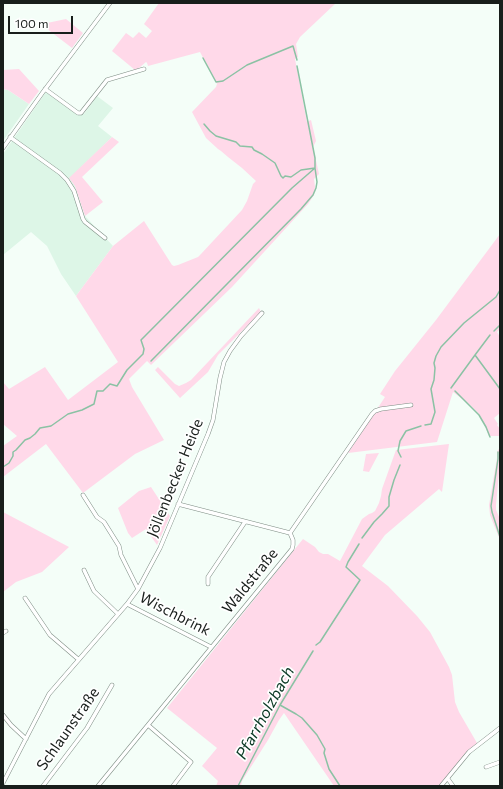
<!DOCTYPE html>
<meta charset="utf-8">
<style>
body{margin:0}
#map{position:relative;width:503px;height:789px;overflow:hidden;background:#f4fef8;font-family:Commissioner,sans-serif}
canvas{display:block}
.frame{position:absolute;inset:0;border:4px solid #181e1b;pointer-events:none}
.scale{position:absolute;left:8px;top:16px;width:65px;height:18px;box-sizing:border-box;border:2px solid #181e1b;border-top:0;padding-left:5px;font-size:12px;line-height:14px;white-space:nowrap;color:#181e1b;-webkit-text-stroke:3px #fff;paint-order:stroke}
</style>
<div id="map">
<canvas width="503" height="789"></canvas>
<div class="frame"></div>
<div class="scale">100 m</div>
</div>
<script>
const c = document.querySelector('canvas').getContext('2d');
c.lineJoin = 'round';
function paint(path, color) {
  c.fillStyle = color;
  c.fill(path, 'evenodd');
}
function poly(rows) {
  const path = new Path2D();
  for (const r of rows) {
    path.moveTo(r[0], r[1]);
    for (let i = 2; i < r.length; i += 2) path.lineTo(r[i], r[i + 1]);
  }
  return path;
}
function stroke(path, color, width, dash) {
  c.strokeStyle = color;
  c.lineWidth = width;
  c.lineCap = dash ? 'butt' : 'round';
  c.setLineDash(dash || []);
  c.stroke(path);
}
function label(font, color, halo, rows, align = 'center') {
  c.font = font + ' Commissioner,sans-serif';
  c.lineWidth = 3.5;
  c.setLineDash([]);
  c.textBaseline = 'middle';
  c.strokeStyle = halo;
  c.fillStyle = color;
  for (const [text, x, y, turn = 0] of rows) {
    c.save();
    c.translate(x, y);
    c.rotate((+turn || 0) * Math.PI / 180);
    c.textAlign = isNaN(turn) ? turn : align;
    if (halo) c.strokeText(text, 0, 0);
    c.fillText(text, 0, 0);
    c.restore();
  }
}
paint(poly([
 [3,89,8,90,29,104,3,141],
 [46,92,78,115,84,114,97,96,113,108,98,126,112,137,70,178,75,186,85,216,113,246,76,296,61,274,47,246,31,232,3,255,3,154]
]), '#ddf6e7');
paint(poly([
 [159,3,336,3,300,37,296,44,298,57,295,59,307,122,311,120,316,141,313,147,319,174,314,179,315,187,314,195,308,204,232,287,151,365,147,361,129,379,132,387,164,440,135,454,83,493,46,444,3,477,3,446,17,436,3,424,3,382,9,389,45,367,68,400,118,362,76,296,113,246,144,221,172,265,174,266,178,265,198,257,201,254,214,240,242,210,247,201,253,184,256,181,242,168,228,157,221,151,218,149,206,138,192,112,216,87,217,84,200,52,148,66,147,63,146,62,139,68,135,70,112,51,126,33,133,38,139,32,146,38,152,31,144,24],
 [66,19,83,33,72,48,46,28,49,24,47,23],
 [19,69,39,91,29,104,8,90,3,89,3,70],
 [112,137,119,142,82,177,103,202,85,216,75,186,69,178],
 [500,234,500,329,497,332,500,337,500,413,494,418,498,424,497,425,500,429,500,436,489,436,482,419,478,413,470,405,453,392,437,442,348,453,385,397,380,394,395,371,436,320],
 [259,308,261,312,218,355,208,372,180,398,155,370,158,367,175,384,179,386,186,383,191,380],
 [449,444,442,492,439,489,385,535,362,566,388,586,417,616,430,632,449,667,452,675,455,702,459,712,477,743,441,786,334,786,284,713,279,720,268,740,242,781,241,786,216,786,218,781,202,766,217,748,167,708,303,539,315,547,319,552,323,554,328,554,340,561,362,519,369,514,372,513,375,511,379,503,381,496,382,489,396,450],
 [499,449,500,463,496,505,496,510,500,519,500,540,490,515,489,505,497,458,497,452,498,450],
 [379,453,369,472,363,471,366,454],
 [151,487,170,516,157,545,146,529,132,538,128,533,118,508,139,491],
 [3,512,69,547,42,572,16,582,3,592]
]), '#ffd9e9');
stroke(poly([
 [203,58,216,82,223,81,247,65,293,46,297,60],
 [204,124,210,131,216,136,236,142,240,146,252,147,254,150,262,154,275,163,281,176,283,178,285,176,291,177,301,170,315,168],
 [494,331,500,325],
 [475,355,500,389],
 [151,361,301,209,313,195,316,188,317,182,315,168,315,158,297,66],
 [451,388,475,355,490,335],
 [455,391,479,415,486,427,490,437],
 [425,425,431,424,435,412,431,389,434,380,435,368,434,363,436,356,441,347,464,323,496,297,500,290],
 [498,452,498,459,491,506,492,512,500,537],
 [401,457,398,451,400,441,406,431,421,426],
 [3,467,9,463,13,456,13,452,16,450,25,440,30,438,35,434,40,428,51,426,68,414,82,410,94,404,97,391,103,391,110,384,117,386,127,370,143,354,144,349,141,340,292,188,315,168],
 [362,538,374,522,382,514,389,506,389,497,394,480,400,465],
 [316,645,320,642,360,580,346,567,348,562,359,544],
 [280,705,296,714,302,718,317,735,325,749,324,753,329,769,340,786],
 [238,786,280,705,313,651]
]), '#8bc2a4', 1.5);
const minor = poly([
 [45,89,78,113,81,113,107,80,144,69],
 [10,137,60,173,67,180,74,191,83,219,85,222,105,238],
 [3,148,43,92,110,3],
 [83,495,97,517,104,522,119,546,121,555,138,589],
 [178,504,290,533],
 [290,533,372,414,375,411,381,409,411,405],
 [84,570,94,591,118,614],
 [208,584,208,577,245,522],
 [25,598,50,635,78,659],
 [127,604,211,647],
 [3,633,6,631],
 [3,715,11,725,26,739],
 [148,725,191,762,173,786],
 [486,767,500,762],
 [448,779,453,786],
 [3,783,49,694,127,604,138,589,160,548,208,434,213,420,220,378,224,362,230,351,241,336,262,313],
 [43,786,87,728,112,685],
 [98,786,292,549,293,545,293,540,290,533],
 [441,786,469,752,500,728]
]);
stroke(minor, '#7e8d84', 4.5);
stroke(minor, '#fff', 3.5);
label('15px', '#181e1b', '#fff', [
 ["Jöllenbecker Heide",175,478,-68],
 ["Waldstraße",250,581,-51],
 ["Wischbrink",175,614,27],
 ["Schlaunstraße",68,729,-55]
]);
label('italic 16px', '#0a3824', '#fff', [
 ["Pfarrholzbach",265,713,-61]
]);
</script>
